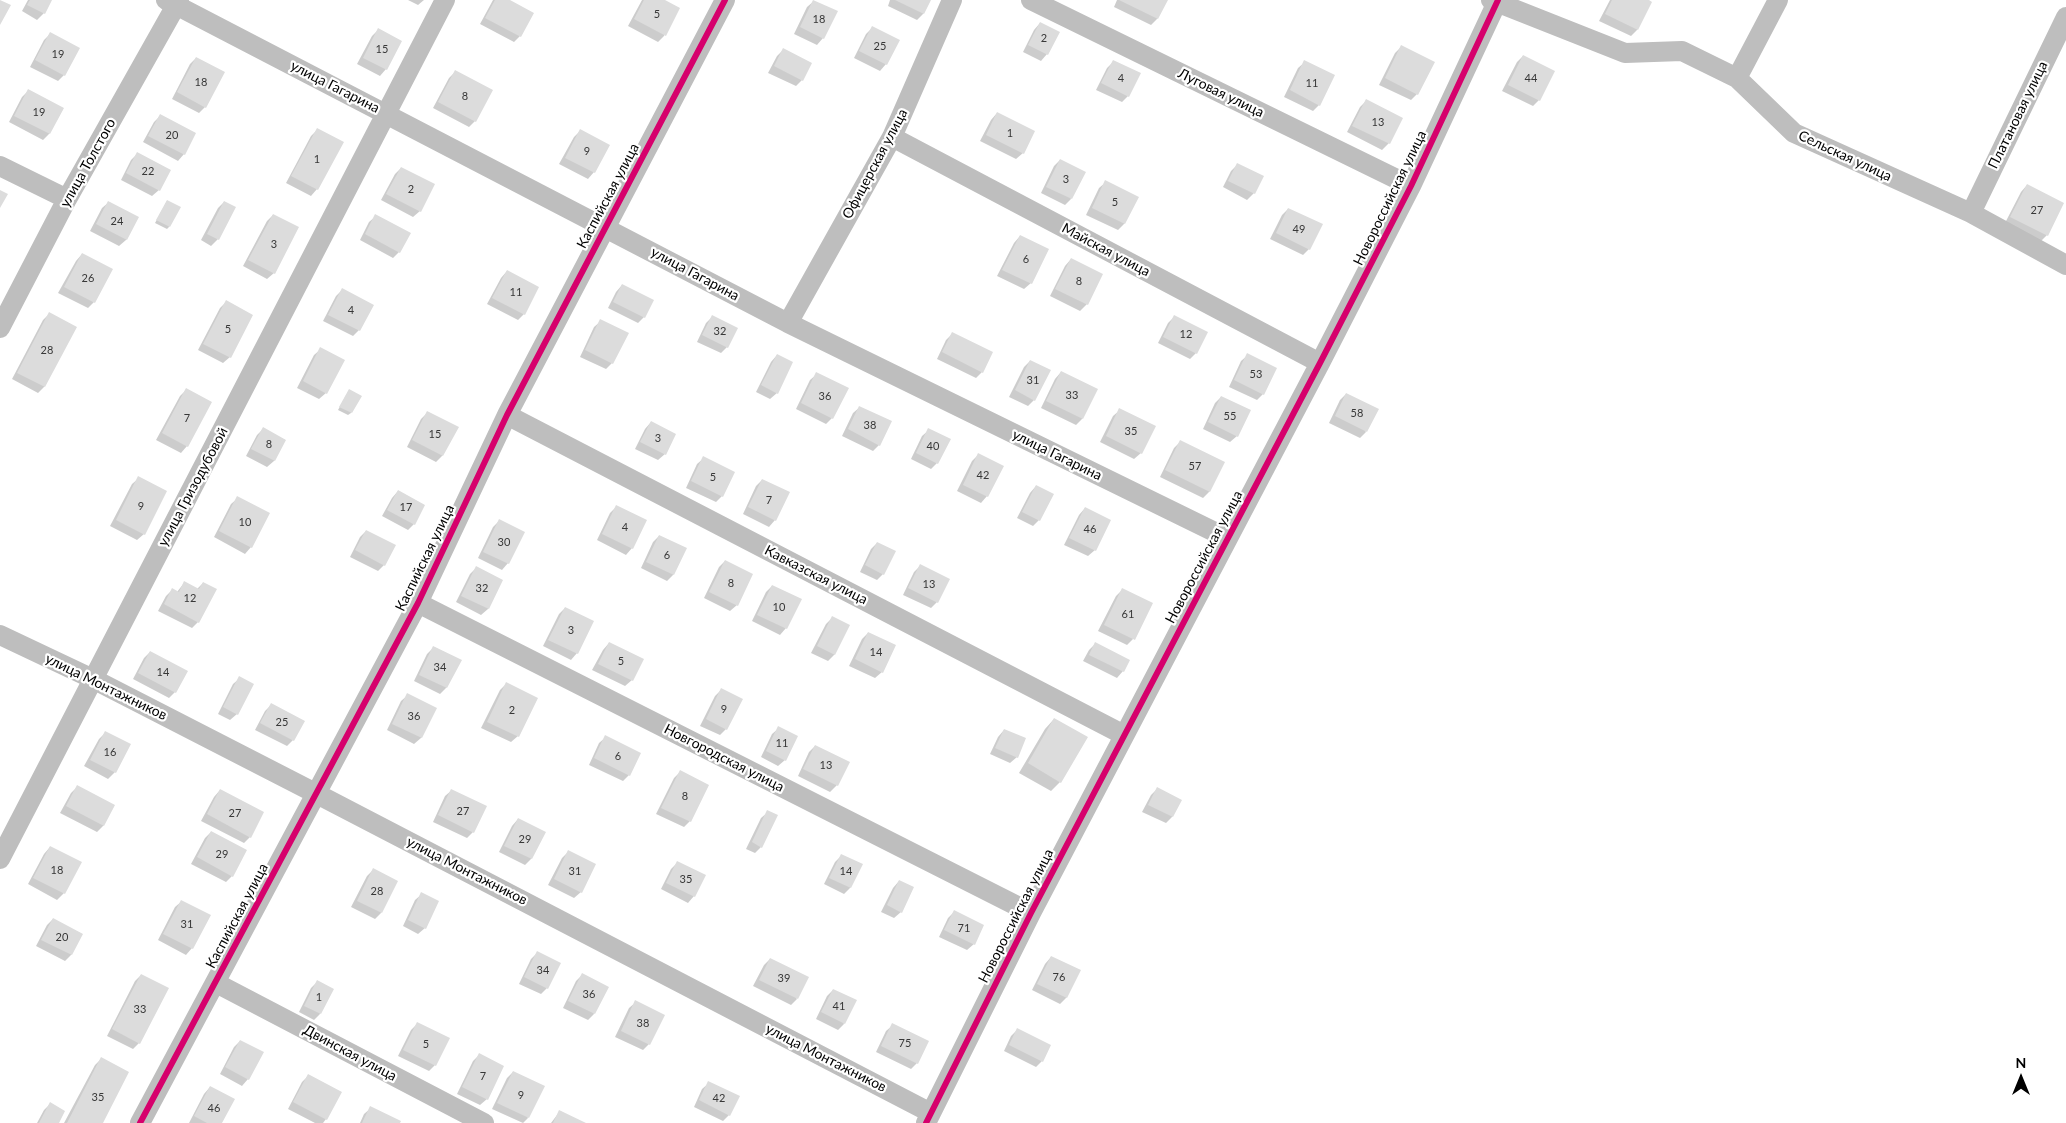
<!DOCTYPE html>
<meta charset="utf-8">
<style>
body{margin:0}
#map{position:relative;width:2066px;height:1123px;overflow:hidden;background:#fff;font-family:Lato,sans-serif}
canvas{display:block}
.north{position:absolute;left:1996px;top:1053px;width:50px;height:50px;-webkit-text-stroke:4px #fff;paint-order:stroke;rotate:0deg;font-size:14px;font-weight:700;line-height:20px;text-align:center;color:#000}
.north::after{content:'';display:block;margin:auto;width:18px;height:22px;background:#000;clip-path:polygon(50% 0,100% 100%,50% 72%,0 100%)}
</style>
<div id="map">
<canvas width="2066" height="1123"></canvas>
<div class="north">N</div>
</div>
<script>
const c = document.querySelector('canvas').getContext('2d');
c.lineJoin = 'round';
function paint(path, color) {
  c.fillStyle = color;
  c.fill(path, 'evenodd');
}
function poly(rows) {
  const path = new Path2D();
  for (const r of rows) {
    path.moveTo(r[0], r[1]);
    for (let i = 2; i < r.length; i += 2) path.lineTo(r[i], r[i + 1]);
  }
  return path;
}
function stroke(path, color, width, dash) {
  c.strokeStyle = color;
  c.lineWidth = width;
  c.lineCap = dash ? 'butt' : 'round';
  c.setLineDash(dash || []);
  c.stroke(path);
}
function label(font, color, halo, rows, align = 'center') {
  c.font = font + ' Lato,sans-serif';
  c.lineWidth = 4.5;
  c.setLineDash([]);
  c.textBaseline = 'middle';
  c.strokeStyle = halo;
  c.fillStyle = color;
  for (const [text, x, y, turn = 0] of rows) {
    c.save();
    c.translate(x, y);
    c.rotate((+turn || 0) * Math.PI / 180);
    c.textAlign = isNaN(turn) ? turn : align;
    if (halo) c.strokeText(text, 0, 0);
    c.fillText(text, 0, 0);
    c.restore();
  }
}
paint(poly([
 [28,0,51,0,44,13,37,20,22,11],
 [408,0,424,0,418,5],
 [493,0,507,0,520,36,514,42,480,24],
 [642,0,663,0,679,8,664,36,658,42,628,26],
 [890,0,930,0,923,14,917,20,888,6],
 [1117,0,1167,0,1157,19,1151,25,1114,7],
 [1610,0,1646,0,1637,30,1631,36,1599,21],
 [814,1,823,38,817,45,794,34,807,7],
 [1040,23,1047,54,1041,61,1023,52,1034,30],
 [872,28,886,64,880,71,854,58,866,34],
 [378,30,386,69,380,76,357,64,372,36],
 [50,34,64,75,58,81,30,67,44,40],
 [1401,47,1417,94,1411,100,1379,85,1395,53],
 [783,50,802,80,796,86,768,73,777,56],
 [1523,56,1539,100,1533,106,1502,91,1517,62],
 [196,58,205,107,199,113,172,99,190,64],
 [1113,62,1128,96,1122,102,1096,90,1107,68],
 [1305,62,1319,105,1313,111,1284,97,1298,68],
 [455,72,475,121,469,127,433,108,449,78],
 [28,91,63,109,49,134,43,140,9,122,22,97],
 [1366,101,1401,118,1389,143,1382,150,1347,132,1360,107],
 [997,113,1023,153,1016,159,980,141,991,120],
 [160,116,184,154,178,161,143,142,154,122],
 [317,130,317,189,311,196,286,183,311,136],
 [580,131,608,145,594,172,588,179,559,164,574,137],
 [137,154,159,190,152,196,121,180,131,160],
 [1060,160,1071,199,1065,205,1041,193,1054,166],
 [1237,165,1262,177,1254,193,1247,200,1223,187,1231,171],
 [401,168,420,211,413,217,381,200,395,174],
 [1106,182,1137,197,1124,224,1118,230,1086,215,1099,188],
 [2027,185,2047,235,2041,241,2005,223,2021,192],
 [167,201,169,227,167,229,155,223],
 [109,202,137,218,126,240,119,246,90,231,102,208],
 [224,202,234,208,218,239,211,246,201,240,218,208],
 [1288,209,1309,249,1303,255,1270,239,1282,215],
 [273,215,274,273,267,279,243,266,267,221],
 [376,216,399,252,393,258,360,240,369,222],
 [1020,236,1031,283,1024,289,997,276,1014,243],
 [82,254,94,302,88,308,58,293,76,261],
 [1071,259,1101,274,1087,304,1080,311,1050,296,1065,266],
 [507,271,524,314,518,320,487,304,501,278],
 [622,285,644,317,638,323,608,308,616,292],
 [343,289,359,330,353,336,323,321,336,296],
 [226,302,230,357,223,363,198,350,220,308],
 [49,314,75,328,44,387,38,393,12,379,43,320],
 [712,317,727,347,721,353,697,342,706,323],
 [1174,317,1196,353,1190,359,1158,343,1168,323],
 [601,321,612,363,606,369,580,357,594,327],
 [952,334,982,372,976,378,937,359,946,340],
 [321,349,326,393,319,399,297,388,314,355],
 [777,355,777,393,770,399,756,392,771,362],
 [1248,355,1263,394,1257,400,1229,387,1241,361],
 [1030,361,1034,400,1028,406,1009,397,1024,367],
 [1061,372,1096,390,1082,419,1076,425,1041,408,1055,379],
 [817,374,832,418,826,424,796,409,810,380],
 [186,390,187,446,181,453,156,440,180,396],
 [349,390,351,413,348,415,338,410],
 [1346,394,1366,432,1360,438,1329,423,1340,400],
 [1221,397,1237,436,1230,442,1203,429,1215,403],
 [860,407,879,445,873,451,842,436,853,413],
 [1120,410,1141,453,1134,459,1100,442,1113,416],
 [428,412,457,428,442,456,436,462,407,447,421,419],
 [651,422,665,454,658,460,635,449,645,429],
 [263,429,285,440,274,461,267,467,246,456,257,435],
 [929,430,937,463,931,469,911,459,922,436],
 [1180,442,1223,463,1209,492,1203,498,1160,477,1174,448],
 [978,455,987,496,981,503,957,491,972,461],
 [704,458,722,496,716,502,686,488,697,464],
 [139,478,144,534,137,540,110,526,132,484],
 [762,480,775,520,769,527,743,514,756,486],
 [1036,486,1039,520,1033,526,1017,518,1030,493],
 [398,491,414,524,408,530,382,516,392,498],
 [238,498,251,547,245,554,214,537,231,504],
 [617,506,632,548,626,555,597,540,610,513],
 [1085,508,1095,550,1088,556,1064,545,1079,515],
 [499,521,508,563,502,570,478,558,493,527],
 [366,531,384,565,378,571,350,557,360,537],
 [659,536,685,549,673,575,667,581,641,568,653,542],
 [877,543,883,574,877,580,860,572,871,549],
 [725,561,737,605,730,611,704,598,719,567],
 [920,566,937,602,931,608,903,595,914,572],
 [476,568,501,580,488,609,481,615,456,602,470,574],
 [184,583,197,589,203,583,198,622,192,628,158,611,166,596,172,590,177,592],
 [772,586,786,628,780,635,752,621,766,592],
 [1122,590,1133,639,1127,645,1098,631,1116,596],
 [565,608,577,653,571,660,543,646,559,614],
 [832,618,848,626,834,655,828,661,811,653,826,624],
 [868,633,882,672,875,678,849,666,862,639],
 [609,643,632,680,625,686,592,670,603,650],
 [1095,644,1123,671,1117,678,1083,661,1089,650],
 [434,647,460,660,446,688,440,694,414,681,427,654],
 [150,652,175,692,169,698,133,679,144,658],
 [240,678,237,714,230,720,218,714,233,684],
 [507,683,518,736,511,742,481,728,500,690],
 [721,690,726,729,720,735,700,726,715,696],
 [408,695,435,708,421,738,414,744,387,730,401,701],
 [271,705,293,740,287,746,255,730,265,711],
 [1054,719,1060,782,1051,791,1019,773,1045,729],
 [779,728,785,760,778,766,761,757,772,734],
 [1004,730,1017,757,1010,763,990,754,998,737],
 [105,733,129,745,115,772,108,779,84,766,99,739],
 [606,737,629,775,623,781,589,765,599,743],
 [815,746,837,785,830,792,798,776,809,752],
 [680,772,690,821,684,827,656,814,674,778],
 [77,787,114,806,103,826,97,832,60,813,71,793],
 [1157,789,1180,800,1172,817,1166,823,1142,812,1151,795],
 [220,790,250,837,244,843,201,821,214,797],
 [452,790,473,832,467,838,433,822,445,796],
 [768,812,761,847,755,853,746,849,761,818],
 [518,819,544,832,531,859,525,865,499,852,512,826],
 [211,832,232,876,226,882,191,864,205,838],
 [50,847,80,863,64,893,57,900,28,884,44,854],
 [568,852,581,892,574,898,548,885,562,858],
 [841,856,861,865,850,888,844,894,824,884,835,862],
 [677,863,694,896,688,903,661,889,671,869],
 [373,870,381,913,375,919,351,907,367,876],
 [899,881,901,912,894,918,881,912,893,888],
 [422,894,425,928,418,934,403,926,415,900],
 [182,901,192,948,186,955,158,940,175,907],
 [954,912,974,944,967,950,939,937,948,918],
 [53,919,82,934,71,955,65,961,36,946,47,925],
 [537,953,547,988,541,994,519,984,531,959],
 [1051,957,1079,971,1066,998,1060,1004,1032,990,1045,964],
 [770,959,797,999,791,1005,753,986,764,965],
 [141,975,139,1043,133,1049,107,1036,135,981],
 [582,975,594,1014,588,1020,563,1008,576,981],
 [317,982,320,1014,314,1020,299,1012,311,988],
 [833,990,844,1024,838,1030,816,1019,827,996],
 [636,1002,649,1044,643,1050,615,1037,629,1008],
 [417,1024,435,1065,429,1071,398,1056,411,1030],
 [893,1025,917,1063,911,1069,876,1052,886,1031],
 [1017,1030,1042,1061,1036,1067,1004,1051,1011,1036],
 [240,1041,248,1079,242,1086,220,1074,234,1047],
 [479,1055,487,1099,480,1105,457,1094,473,1061],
 [101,1059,101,1123,64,1123,95,1065],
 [513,1072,528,1118,523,1123,492,1109,507,1078],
 [308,1076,326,1119,323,1123,315,1123,288,1109,302,1082],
 [709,1083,729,1115,723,1121,694,1107,702,1089],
 [210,1087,221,1123,189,1123,204,1094],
 [50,1104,57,1123,37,1123,44,1110],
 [371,1108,398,1123,360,1123,364,1114],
 [560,1111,583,1123,551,1123]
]), '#0003');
paint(poly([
 [0,0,11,5,0,25],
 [30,0,52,0,45,14,27,5],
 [495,0,510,0,534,13,521,37,485,18],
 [644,0,665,0,680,8,666,36,634,19],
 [813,0,838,11,824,39,800,27],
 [895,0,931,0,924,14],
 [1119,0,1168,0,1158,19],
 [1612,0,1649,0,1652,2,1638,30,1605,14],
 [1040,22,1060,32,1048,55,1028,45],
 [872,26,900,40,887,65,859,51],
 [378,28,402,41,387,70,363,58],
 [50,32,80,48,65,76,35,60],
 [1401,45,1435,62,1418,95,1385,78],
 [783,48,812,63,803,81,774,66],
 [1523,55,1555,71,1540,101,1508,85],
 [196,57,225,72,206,108,177,92],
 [1113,60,1141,73,1129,97,1101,83],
 [1304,60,1335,75,1320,106,1290,90],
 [455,70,493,90,476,122,438,102],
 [28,89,64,108,50,134,14,116],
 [1366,99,1403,118,1390,144,1352,126],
 [997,112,1035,131,1024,154,986,135],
 [160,114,196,133,185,155,148,136],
 [317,128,344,142,318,190,291,176],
 [580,129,610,145,595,173,565,158],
 [137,152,171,170,160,191,126,173],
 [1060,159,1086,172,1072,199,1046,187],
 [1237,163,1264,176,1255,194,1228,181],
 [401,167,435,184,421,212,386,194],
 [1105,180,1139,197,1125,224,1092,208],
 [2027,184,2064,203,2048,236,2010,217],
 [0,190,8,194,0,208],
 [167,200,181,207,170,227,156,220],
 [108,201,139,217,127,240,96,224],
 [224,201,236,207,219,240,207,234],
 [1288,208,1323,224,1310,250,1276,233],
 [273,214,299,227,275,274,248,260],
 [375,214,411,233,400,253,365,234],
 [1020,235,1049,249,1032,284,1002,270],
 [82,253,113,269,95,303,64,287],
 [1071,258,1103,274,1088,305,1055,289],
 [507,270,539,287,525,315,492,298],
 [622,284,654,300,645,318,613,302],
 [342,288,374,305,360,331,328,315],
 [226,300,253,315,231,358,203,344],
 [49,312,77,327,45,387,17,373],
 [712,315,738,328,728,348,702,335],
 [1174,315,1208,332,1197,354,1163,337],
 [600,319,629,333,613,364,585,350],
 [952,332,993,352,983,373,942,352],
 [320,347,345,360,327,394,303,381],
 [1247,353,1277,368,1264,395,1234,380],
 [777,354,793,362,778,394,761,385],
 [1030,360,1051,370,1035,401,1015,390],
 [1061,371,1098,389,1083,419,1046,401],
 [816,372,849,388,833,419,801,403],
 [186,388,212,402,188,447,162,433],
 [349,389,362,396,352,413,339,407],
 [1346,393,1379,409,1367,432,1335,416],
 [1221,396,1251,410,1238,437,1208,422],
 [859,406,892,421,880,446,848,429],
 [1119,408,1156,426,1142,454,1106,436],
 [427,411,459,427,443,456,412,440],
 [651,421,676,434,666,455,640,442],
 [263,427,286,440,275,461,251,449],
 [928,428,951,439,938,464,916,453],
 [1180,440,1225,462,1210,492,1165,470],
 [978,453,1004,466,988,497,963,485],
 [703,456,735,472,723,497,691,481],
 [138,476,167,491,145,535,116,520],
 [762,479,790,492,776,521,748,507],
 [1036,485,1054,494,1040,521,1022,512],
 [398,490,425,505,415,525,387,510],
 [237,496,270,513,252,548,219,531],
 [616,505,647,520,633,549,602,534],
 [1085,507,1111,520,1096,551,1069,538],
 [499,519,525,532,509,564,483,552],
 [366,530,396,545,385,566,355,550],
 [659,535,687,548,674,575,646,562],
 [877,542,896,551,884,575,865,565],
 [725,560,753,574,738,606,709,592],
 [920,564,950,579,938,603,908,588],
 [476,566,503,580,489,609,461,596],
 [184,581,199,589,203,582,217,589,199,623,164,604,172,588,179,592],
 [772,585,802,599,787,629,757,615],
 [1122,588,1153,603,1135,640,1104,625],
 [565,607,594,621,578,654,548,640],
 [832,616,850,625,835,655,817,646],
 [868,632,896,645,883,673,855,659],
 [609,642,644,659,633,681,598,664],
 [1095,642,1130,660,1124,672,1089,655],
 [433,646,462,660,447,688,419,675],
 [150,651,188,671,176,693,138,673],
 [239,676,254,684,238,715,223,707],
 [506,682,538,698,519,737,487,722],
 [721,688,743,699,727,730,706,719],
 [407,693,437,708,422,738,392,724],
 [271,703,305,721,294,741,260,723],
 [1054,718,1088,737,1061,783,1028,763],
 [778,726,798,736,786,761,766,751],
 [1004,729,1026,738,1018,758,995,748],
 [105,731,131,744,116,773,90,760],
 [605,735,641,753,630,776,594,758],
 [815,745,850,762,838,786,803,769],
 [680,770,709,785,691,822,661,808],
 [77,785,115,805,104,826,66,806],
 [1157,787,1182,800,1173,817,1148,805],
 [220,789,264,812,251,838,207,814],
 [451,789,487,806,474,833,438,815],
 [767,810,778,815,762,848,752,842],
 [518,818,546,832,532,859,504,846],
 [211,831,247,850,233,877,197,857],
 [50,846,82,862,65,894,33,878],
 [568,850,596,864,582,893,554,879],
 [841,854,863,864,851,888,829,878],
 [677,861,706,875,695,897,666,883],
 [373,868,398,881,382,913,357,901],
 [899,880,914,887,902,913,887,905],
 [421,892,439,901,426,929,408,920],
 [181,900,211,915,193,949,163,934],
 [954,910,984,925,975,945,944,930],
 [53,918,83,934,72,955,41,940],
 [537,951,561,963,548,989,524,977],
 [1051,956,1081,970,1067,998,1037,984],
 [770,958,809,977,798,999,759,980],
 [582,973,609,987,595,1014,568,1001],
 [141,974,169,988,140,1044,112,1029],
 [317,980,334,989,321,1014,304,1006],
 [833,989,857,1000,845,1024,821,1012],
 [635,1000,665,1015,650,1045,621,1031],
 [417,1022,450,1038,436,1066,403,1050],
 [892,1023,929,1041,918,1064,881,1046],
 [1017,1028,1051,1045,1043,1062,1009,1045],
 [240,1040,264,1052,249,1080,225,1067],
 [479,1053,504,1066,488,1100,462,1087],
 [101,1057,129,1072,103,1123,67,1123],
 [513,1071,545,1086,529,1118,497,1103],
 [308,1074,342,1092,327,1120,293,1102],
 [708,1081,740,1096,730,1116,699,1100],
 [210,1086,235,1099,222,1123,207,1123,194,1116],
 [50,1102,65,1111,59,1123,39,1123],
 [370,1106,401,1121,400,1123,362,1123],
 [559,1110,586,1123,553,1123]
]), '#dcdcdc');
stroke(poly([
 [166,0,788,323,1227,538],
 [1031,0,1411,186],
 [1491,0,1625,53,1682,51,1737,78,1794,133,1971,213,2066,265],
 [1737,78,1778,0],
 [892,137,1320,363],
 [0,166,67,199],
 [1971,213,2066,17],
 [788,323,892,137,952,0],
 [0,328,67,199,179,0],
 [507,415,1124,735],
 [418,603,1031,913],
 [0,635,93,679,317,794,931,1113],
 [0,859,445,0],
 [216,983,484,1123],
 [140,1123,418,603,507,415,725,0],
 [926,1123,1031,913,1320,363,1411,186,1498,0]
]), '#bebebe', 20);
stroke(poly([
 [140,1123,418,603,507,415,725,0],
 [926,1123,1031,913,1320,363,1411,186,1498,0]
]), '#d6006c', 6);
label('11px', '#373737', null, [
 ["5",657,14],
 ["18",819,19],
 ["2",1044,38],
 ["25",880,46],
 ["15",382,49],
 ["19",58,54],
 ["4",1121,78],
 ["44",1531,78],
 ["18",201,82],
 ["11",1312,83],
 ["8",465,96],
 ["19",39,112],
 ["13",1378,122],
 ["1",1010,133],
 ["20",172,135],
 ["9",587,151],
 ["1",317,159],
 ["22",148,171],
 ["3",1066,179],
 ["2",411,189],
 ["5",1115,202],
 ["27",2037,210],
 ["24",117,221],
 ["49",1299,229],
 ["3",274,244],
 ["6",1026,259],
 ["26",88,278],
 ["8",1079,281],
 ["11",516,292],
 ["4",351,310],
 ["5",228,329],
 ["32",720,331],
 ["12",1186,334],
 ["28",47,350],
 ["53",1256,374],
 ["31",1033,380],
 ["33",1072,395],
 ["36",825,396],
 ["58",1357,413],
 ["55",1230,416],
 ["7",187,418],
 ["38",870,425],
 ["35",1131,431],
 ["15",435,434],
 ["3",658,438],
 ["8",269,444],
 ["40",933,446],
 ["57",1195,466],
 ["42",983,475],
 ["5",713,477],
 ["7",769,500],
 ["9",141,506],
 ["17",406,507],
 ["10",245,522],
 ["4",625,527],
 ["46",1090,529],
 ["30",504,542],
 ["6",667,555],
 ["8",731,583],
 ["13",929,584],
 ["32",482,588],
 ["12",190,598],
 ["10",779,607],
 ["61",1128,614],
 ["3",571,630],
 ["14",876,652],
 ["5",621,661],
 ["34",440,667],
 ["14",163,672],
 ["9",724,709],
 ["2",512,710],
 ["36",414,716],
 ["25",282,722],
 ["11",782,743],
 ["16",110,752],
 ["6",618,756],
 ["13",826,765],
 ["8",685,796],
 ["27",463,811],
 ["27",235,813],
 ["29",525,839],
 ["29",222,854],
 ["18",57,870],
 ["31",575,871],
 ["14",846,871],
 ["35",686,879],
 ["28",377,891],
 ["31",187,924],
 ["71",964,928],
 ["20",62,937],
 ["34",543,970],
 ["76",1059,977],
 ["39",784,978],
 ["36",589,994],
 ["1",319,997],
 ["41",839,1006],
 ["33",140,1009],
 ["38",643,1023],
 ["75",905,1043],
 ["5",426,1044],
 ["7",483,1076],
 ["9",521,1095],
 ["35",98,1097],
 ["42",719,1098],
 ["46",214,1108]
]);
label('14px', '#000', '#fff', [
 ["улица Гагарина",335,87,27],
 ["Луговая улица",1221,93,26],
 ["Платановая улица",2018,115,-64],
 ["Сельская улица",1845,156,25],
 ["улица Толстого",88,163,-61],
 ["Офицерская улица",875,164,-62],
 ["Каспийская улица",608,196,-62],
 ["Новороссийская улица",1390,198,-64],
 ["Майская улица",1106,250,28],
 ["улица Гагарина",695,274,28],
 ["улица Гагарина",1057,455,26],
 ["улица Гризодубовой",193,487,-62],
 ["Новороссийская улица",1204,557,-62],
 ["Каспийская улица",425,558,-64],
 ["Кавказская улица",816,575,27],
 ["улица Монтажников",106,687,26],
 ["Новгородская улица",724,758,27],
 ["улица Монтажников",467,871,27],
 ["Каспийская улица",237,916,-62],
 ["Новороссийская улица",1016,916,-63],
 ["Двинская улица",350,1053,28],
 ["улица Монтажников",826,1058,27]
]);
</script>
